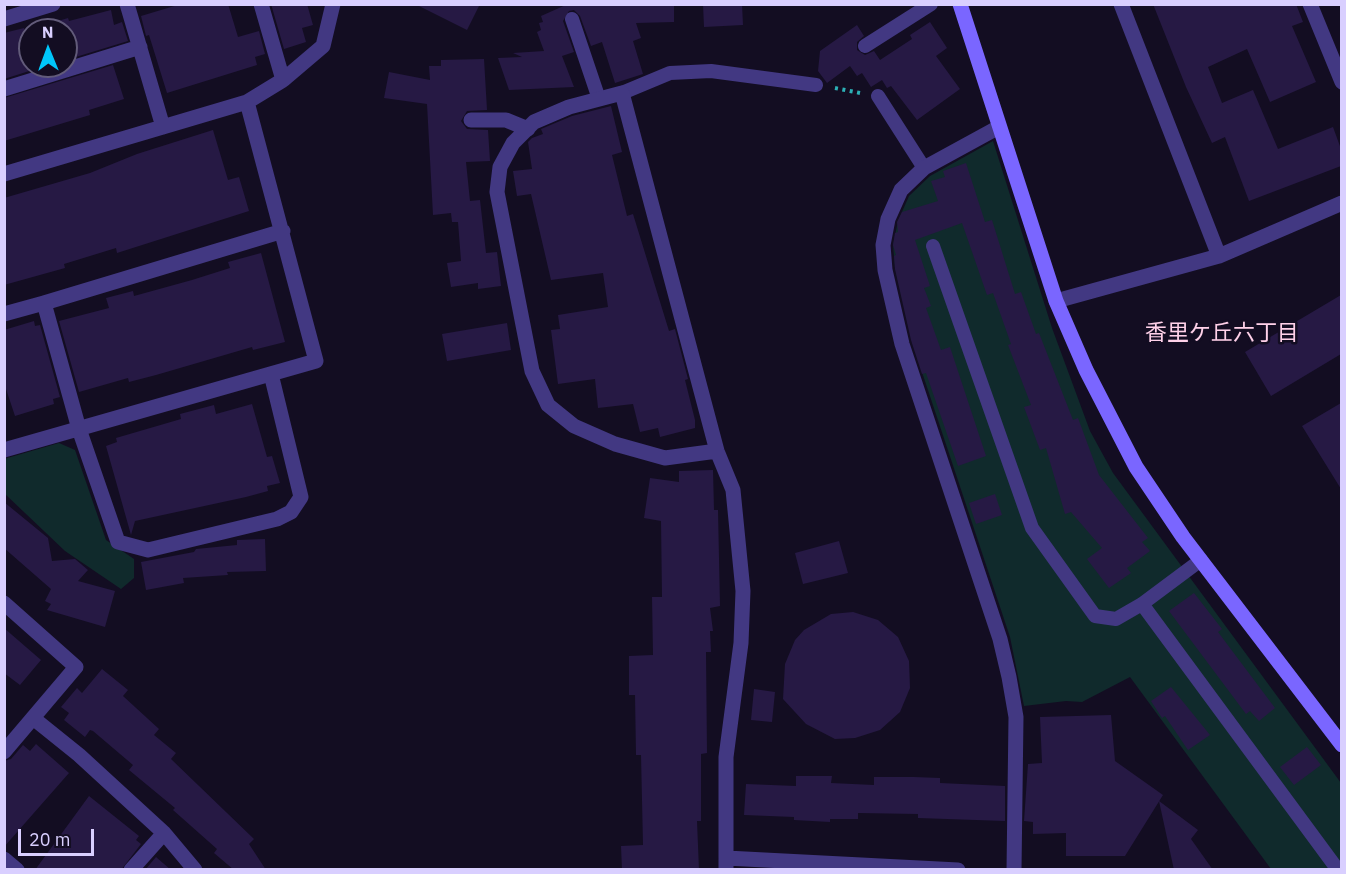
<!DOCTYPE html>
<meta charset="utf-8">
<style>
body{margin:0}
#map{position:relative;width:1346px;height:874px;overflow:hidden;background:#130d22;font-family:"IBM Plex Sans",sans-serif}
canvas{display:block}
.frame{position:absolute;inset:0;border:6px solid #d9cfff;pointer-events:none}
.north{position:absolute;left:18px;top:18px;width:60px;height:60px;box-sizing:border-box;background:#130d22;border:2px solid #625b7a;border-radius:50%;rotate:359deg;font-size:16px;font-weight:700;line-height:24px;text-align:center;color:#d9cfff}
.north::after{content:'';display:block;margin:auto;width:21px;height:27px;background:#00c6fa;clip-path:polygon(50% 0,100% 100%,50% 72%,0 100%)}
.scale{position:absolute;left:18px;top:829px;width:76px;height:27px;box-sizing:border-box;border:3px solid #d9cfff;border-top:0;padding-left:8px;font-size:18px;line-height:21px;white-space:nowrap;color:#d9cfff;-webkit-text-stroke:4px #130d22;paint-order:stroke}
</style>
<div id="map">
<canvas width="1346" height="874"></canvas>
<div class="frame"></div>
<div class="north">N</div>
<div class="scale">20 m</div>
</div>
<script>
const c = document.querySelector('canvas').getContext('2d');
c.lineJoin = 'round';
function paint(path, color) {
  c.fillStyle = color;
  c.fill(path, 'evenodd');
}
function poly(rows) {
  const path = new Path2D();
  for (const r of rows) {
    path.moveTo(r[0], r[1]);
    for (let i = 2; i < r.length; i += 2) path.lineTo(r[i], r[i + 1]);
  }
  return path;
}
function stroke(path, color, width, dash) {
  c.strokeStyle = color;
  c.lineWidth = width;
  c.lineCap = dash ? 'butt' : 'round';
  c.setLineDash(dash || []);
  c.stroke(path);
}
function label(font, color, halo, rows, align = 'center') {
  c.font = font + ' "IBM Plex Sans","Noto Sans JP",sans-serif';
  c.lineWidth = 5;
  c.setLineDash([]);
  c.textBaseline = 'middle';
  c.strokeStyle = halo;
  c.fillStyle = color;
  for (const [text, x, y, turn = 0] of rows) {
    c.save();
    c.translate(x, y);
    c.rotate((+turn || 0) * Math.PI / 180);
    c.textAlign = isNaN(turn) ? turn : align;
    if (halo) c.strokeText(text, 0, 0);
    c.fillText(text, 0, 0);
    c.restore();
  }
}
paint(poly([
 [993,141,1052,328,1090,431,1113,473,1341,783,1341,869,1271,869,1130,677,1082,702,1066,701,1024,706,1010,637,912,342,895,268,893,245,898,221,909,196,930,176],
 [59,443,75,450,106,540,134,559,134,578,121,589,65,551,5,494,4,459]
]), '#102a2c');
paint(poly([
 [181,4,228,4,238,37,259,31,265,54,255,57,257,65,167,93,149,35,146,36,141,16],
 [271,4,307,4,313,25,302,28,306,42,284,49],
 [415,4,480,4,467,30],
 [568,4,674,4,674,22,636,23,641,38,633,41,643,74,615,83,602,42,591,46,580,16,574,10,569,11,563,21,574,52,562,56,574,87,509,90,498,58,522,57,513,53,544,51,537,32,541,30,539,23,543,22,541,16],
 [703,4,742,4,743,25,704,27],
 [1153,4,1296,4,1303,22,1292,26,1316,82,1270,102,1247,49,1208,67,1222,103,1253,90,1278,149,1333,127,1341,149,1341,166,1249,201,1225,137,1212,143,1186,87],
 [111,10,114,25,122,22,128,41,66,60,66,30,30,30,30,66,45,66,4,79,4,33,24,28,25,31,68,18,69,21],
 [930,22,947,48,936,56,960,89,917,120,891,86,887,88,882,80,871,87,862,73,857,76,850,66,827,83,818,71,820,51,857,25,864,36,857,42,857,50,865,55,874,51,880,60,912,39,910,35],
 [484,59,487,110,467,111,461,121,467,129,488,130,490,161,466,162,470,201,480,200,486,253,497,252,501,286,478,289,478,283,451,287,447,263,461,261,458,222,452,222,451,213,433,215,427,104,384,98,389,72,430,80,429,66,441,66,441,60],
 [113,65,124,99,89,110,90,115,4,141,4,98],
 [611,106,622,152,612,155,627,216,633,214,669,331,675,329,688,379,685,380,695,420,695,428,660,437,658,428,640,432,633,404,598,408,595,379,558,384,551,330,560,329,558,315,608,307,603,273,551,280,531,194,517,196,513,171,532,169,528,142,532,138,543,134,541,129,572,116],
 [213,130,228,180,239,177,249,211,117,253,116,248,64,264,65,268,4,285,4,198,90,173,137,154],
 [966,163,985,222,992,220,1015,294,1021,292,1036,334,1039,333,1073,420,1078,418,1099,475,1148,538,1142,542,1150,551,1127,568,1131,573,1109,588,1087,559,1102,548,1071,512,1065,514,1046,448,1040,450,1024,407,1031,405,1008,345,1011,344,993,293,987,295,962,223,915,240,930,286,924,288,931,306,926,308,941,350,950,347,986,456,958,466,926,373,922,374,911,340,895,269,894,256,896,255,893,245,895,233,898,232,897,222,902,212,938,201,931,181,945,177,943,171],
 [261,253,285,342,253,350,252,347,156,375,129,382,128,378,79,392,59,321,109,308,106,298,133,291,134,296,192,280,230,268,228,262],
 [1341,295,1341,354,1271,396,1245,352],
 [34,321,35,326,40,325,60,397,53,399,54,404,15,416,4,383,4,330],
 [507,323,511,350,447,361,442,334],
 [1341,403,1341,489,1302,426],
 [252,404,267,457,272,456,280,483,267,486,268,491,246,497,135,521,131,535,106,446,117,442,116,438,181,419,180,414,214,405,216,414],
 [713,470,714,510,718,510,720,606,710,608,713,631,710,631,711,652,706,652,707,753,701,754,701,821,697,821,699,870,622,870,621,846,643,845,641,755,636,755,635,695,629,695,629,656,653,655,652,597,662,597,661,521,644,518,650,478,679,482,679,471],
 [995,494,1002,515,976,524,969,503],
 [4,502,48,538,52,561,75,559,88,570,78,581,115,591,105,627,47,610,51,604,45,601,51,589,4,548],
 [265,539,266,571,227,572,228,575,183,578,184,583,146,590,141,562,194,552,196,549,237,545,237,540],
 [839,541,848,573,803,584,795,553],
 [1194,593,1222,629,1218,632,1275,708,1259,721,1250,711,1246,714,1169,611],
 [853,612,878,620,898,637,909,661,910,688,900,712,880,730,855,738,835,739,806,724,783,699,785,664,795,640,804,630,831,614],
 [4,628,41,660,20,685,4,673],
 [102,669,128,690,123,696,159,729,154,735,176,753,171,759,254,839,249,844,266,870,234,870,214,853,217,849,173,810,175,808,129,770,133,765,93,731,90,730,85,737,64,720,69,713,61,707,77,688,82,693],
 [1171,687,1210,735,1188,750,1165,716,1162,718,1151,701],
 [754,689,775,692,772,722,751,720],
 [1111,715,1115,761,1163,795,1125,856,1066,856,1066,833,1033,834,1033,822,1024,821,1028,764,1042,763,1040,717],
 [36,744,69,773,4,847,4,761,11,759,23,745,30,751],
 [1307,747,1321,765,1294,785,1280,767],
 [796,776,832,776,831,783,874,785,874,777,914,777,940,778,940,783,1005,786,1005,821,918,818,918,814,858,813,858,819,830,819,830,822,794,820,794,817,744,815,746,784,796,786],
 [89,796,139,836,136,840,141,844,121,870,35,870],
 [1159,801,1198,830,1191,839,1213,870,1174,870],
 [156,857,171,870,145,870]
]), '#261944');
stroke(poly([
 [835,88,860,93]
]), '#2cafb5', 4, [3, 4.5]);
stroke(poly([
 [572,19,599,99],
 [865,46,931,4],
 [622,93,670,73,711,71,816,85],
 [878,96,924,168],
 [933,246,1032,528,1095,616,1116,619,1142,604,1201,560],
 [1142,604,1338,870]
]), '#423882', 14);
stroke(poly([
 [127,4,163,127],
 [261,4,283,80],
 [1121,4,1219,256],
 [1310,4,1342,82],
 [4,19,53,4],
 [4,89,140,47],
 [471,120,506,120,528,129],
 [999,127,924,168,901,190,888,219,883,245,885,270,902,344,1000,639,1009,677,1016,717,1014,870],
 [4,174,247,102,283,80,323,46,333,4],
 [1056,301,1219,256,1342,203],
 [44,303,283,231],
 [4,314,44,303,79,429,118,542,148,550,277,519,291,512,301,497,271,374],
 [4,450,316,361,247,102],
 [717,451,665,458,615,444,574,426,548,405,532,371,497,192,500,167,513,143,534,122,569,107,622,93,717,451,733,490,743,591,741,643,726,757,726,870],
 [4,603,76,667,4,752],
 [33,718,79,755,164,833,195,870],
 [726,858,958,870],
 [4,859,17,870],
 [131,870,164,833]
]), '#423882', 15);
stroke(poly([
 [960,4,1056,301,1086,370,1136,467,1183,537,1342,745]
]), '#7a66ff', 15);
label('22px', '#ffd1e9', '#130d22', [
 ["香里ケ丘六丁目",1222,334]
]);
</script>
